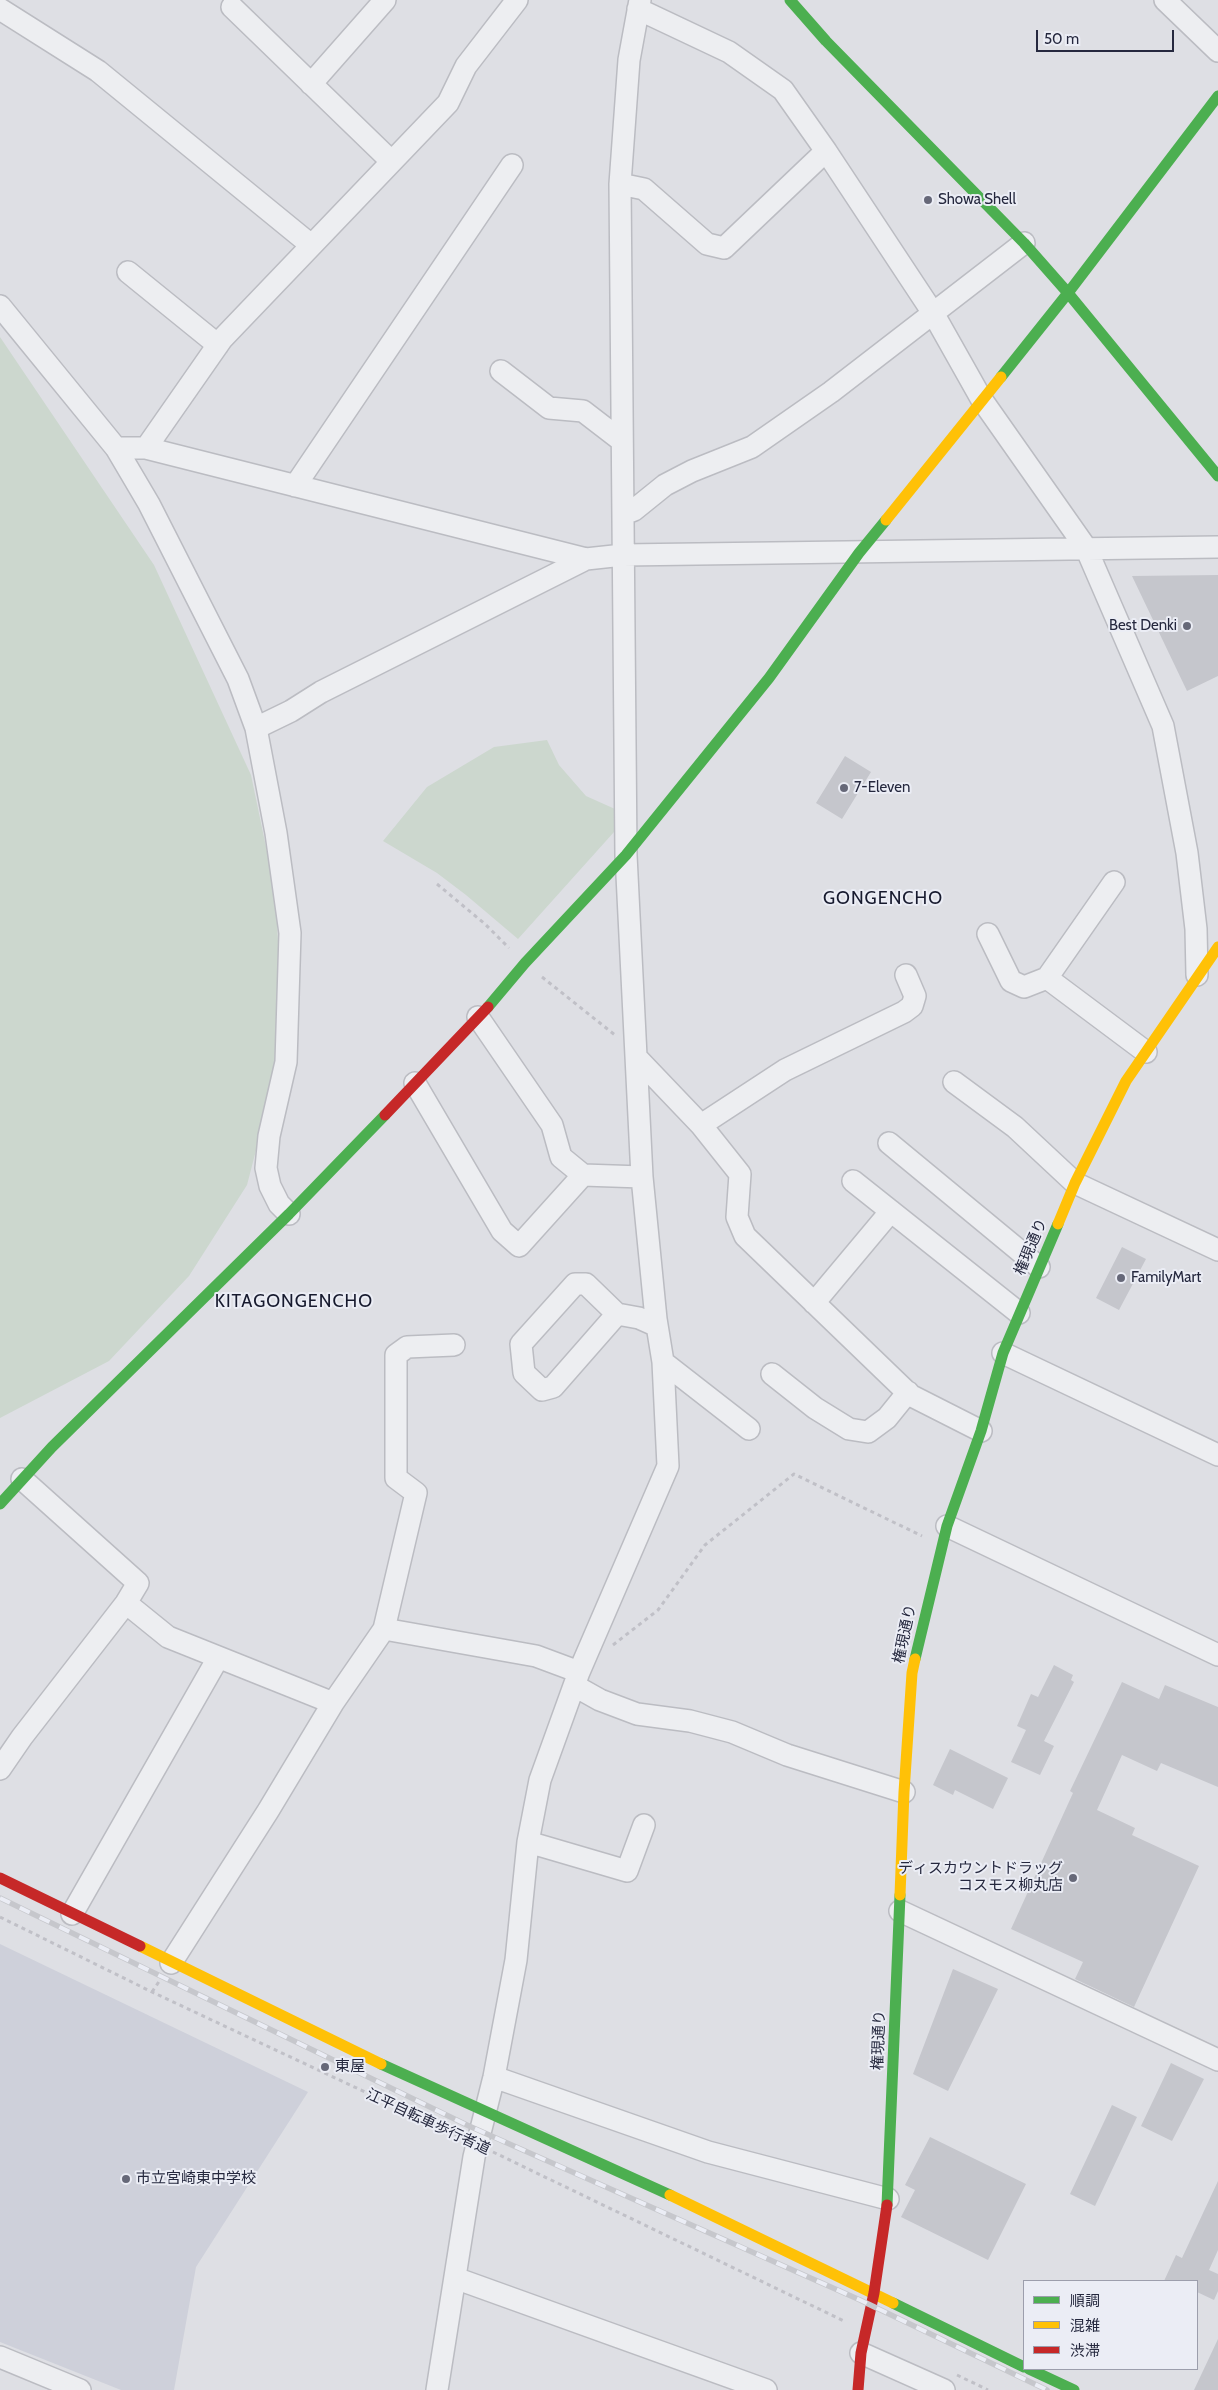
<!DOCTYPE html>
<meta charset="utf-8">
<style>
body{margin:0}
#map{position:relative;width:1218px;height:2390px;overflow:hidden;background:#dedfe4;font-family:Cabin,"Noto Sans JP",sans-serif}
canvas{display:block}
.legend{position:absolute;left:1023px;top:2280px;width:175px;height:90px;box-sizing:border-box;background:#ebedf5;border:1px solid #9c9eac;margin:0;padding:6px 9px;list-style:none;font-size:15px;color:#25283e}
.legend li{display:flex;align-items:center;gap:10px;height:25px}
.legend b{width:25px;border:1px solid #9c9eac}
.scale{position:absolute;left:1036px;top:30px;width:138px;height:22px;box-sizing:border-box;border:2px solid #25283e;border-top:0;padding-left:6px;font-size:15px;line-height:18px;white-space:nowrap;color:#25283e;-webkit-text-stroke:4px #ebedf5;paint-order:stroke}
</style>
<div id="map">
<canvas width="1218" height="2390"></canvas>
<ul class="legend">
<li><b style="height:6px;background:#4caf50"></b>順調</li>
<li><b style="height:6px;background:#ffc107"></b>混雑</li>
<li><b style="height:6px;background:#c62828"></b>渋滞</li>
</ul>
<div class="scale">50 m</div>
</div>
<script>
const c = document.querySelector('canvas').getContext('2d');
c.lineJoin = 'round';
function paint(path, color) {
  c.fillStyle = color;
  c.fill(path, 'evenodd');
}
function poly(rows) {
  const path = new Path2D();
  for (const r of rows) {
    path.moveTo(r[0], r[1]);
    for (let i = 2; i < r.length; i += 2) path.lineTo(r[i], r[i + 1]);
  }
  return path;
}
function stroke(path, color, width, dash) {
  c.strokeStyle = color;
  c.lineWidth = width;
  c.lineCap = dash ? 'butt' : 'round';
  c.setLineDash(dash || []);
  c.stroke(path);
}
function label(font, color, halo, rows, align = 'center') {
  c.font = font + ' Cabin,"Noto Sans JP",sans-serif';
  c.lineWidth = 4;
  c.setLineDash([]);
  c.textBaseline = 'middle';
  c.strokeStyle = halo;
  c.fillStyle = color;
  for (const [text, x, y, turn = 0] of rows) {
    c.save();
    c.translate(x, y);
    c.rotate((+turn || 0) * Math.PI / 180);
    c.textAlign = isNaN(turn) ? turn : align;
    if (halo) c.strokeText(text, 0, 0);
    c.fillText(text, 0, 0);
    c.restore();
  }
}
paint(poly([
 [0,1944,308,2092,196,2267,174,2390,121,2390,0,2342]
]), '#ced0da');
paint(poly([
 [0,337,154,565,251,775,275,890,280,974,275,1077,247,1185,189,1276,109,1361,0,1418],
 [547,740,559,765,586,796,615,809,614,832,518,939,466,895,437,873,383,841,427,787,494,747]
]), '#ccd7ce');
paint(poly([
 [1218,575,1218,676,1187,691,1132,576],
 [845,756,871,772,842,819,816,803],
 [1122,1247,1146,1259,1119,1310,1096,1298],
 [1054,1665,1073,1675,1071,1680,1074,1682,1044,1741,1054,1746,1040,1775,1011,1762,1026,1730,1017,1726,1031,1694,1038,1697],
 [1122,1682,1159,1699,1165,1685,1218,1707,1218,1787,1161,1763,1157,1771,1122,1755,1097,1810,1135,1828,1132,1835,1199,1866,1134,2007,1075,1979,1083,1962,1011,1929,1073,1793,1070,1791],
 [950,1749,1008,1778,993,1809,955,1790,953,1795,933,1785],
 [953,1969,998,1989,948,2091,913,2074],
 [1171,2063,1204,2079,1172,2141,1141,2126],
 [1112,2105,1137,2117,1095,2206,1070,2194],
 [930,2137,1026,2184,988,2260,901,2217,915,2190,905,2185],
 [1218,2181,1218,2250,1209,2270,1218,2274,1218,2291,1214,2300,1197,2292,1197,2281,1164,2281,1176,2255,1182,2258],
 [1218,2339,1218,2390,1194,2390]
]), '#c5c6cc');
const street = poly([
 [1165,0,1218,51],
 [232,7,391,161],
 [0,9,98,71,311,245],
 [638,9,729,52,783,90,826,151,933,313,982,400,1086,548,1163,726,1187,853,1196,929,1197,975],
 [311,84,385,0],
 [620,184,644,189,707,244,724,248,826,151],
 [128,272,218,345],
 [0,306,116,448,149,504,238,679,256,728,276,833,290,933,286,1062,269,1136,266,1168,270,1186,279,1204,289,1214],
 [501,371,549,408,583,411,622,441],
 [116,448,146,448,586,559,623,555,1218,547],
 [146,448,222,339,448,103,466,66,517,0],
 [295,486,512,165],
 [624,514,634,510,665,485,692,471,752,447,831,392,1024,243],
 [256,728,291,711,321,692,586,559],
 [988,934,1011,981,1024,987,1047,978,1114,882],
 [1047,978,1146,1052],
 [478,1017,552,1125,561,1157,583,1175],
 [637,1058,701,1125,740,1174,737,1217,745,1236,910,1395,981,1431],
 [954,1082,1015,1127,1075,1183,1218,1250],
 [415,1083,502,1231,519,1246,583,1175,642,1177],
 [701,1125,785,1070,904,1012,912,1006,915,996,906,975],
 [889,1143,1039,1267],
 [853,1181,1019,1313],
 [814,1303,891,1211],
 [617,1314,553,1387,542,1390,524,1373,521,1344,575,1284,586,1284,617,1314,639,1318,657,1326],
 [1003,1353,1218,1455],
 [663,1362,749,1429],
 [772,1374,815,1408,849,1429,868,1432,887,1418,908,1392],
 [947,1526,1218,1655],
 [126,1603,168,1637,333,1703],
 [384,1629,536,1656,579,1672],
 [575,1686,600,1700,637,1714,690,1721,732,1732,787,1755,904,1792],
 [0,1769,22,1737,126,1603,138,1583,22,1479],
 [528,1842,627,1871,644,1825],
 [900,1911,1218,2060],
 [72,1914,218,1658],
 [171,1963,268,1811,333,1703,384,1629,416,1493,396,1478,396,1355,407,1347,454,1345],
 [494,2077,708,2152,888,2199],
 [455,2278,766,2390],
 [861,2353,944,2390],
 [0,2357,80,2390],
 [437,2390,474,2157,494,2077,516,1960,528,1842,540,1780,579,1672,668,1466,663,1362,656,1319,642,1177,626,855,620,184,629,60,640,0]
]);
stroke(street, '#bbbcc2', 24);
stroke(poly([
 [437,884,485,924,509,948],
 [542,977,615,1035],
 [613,1645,658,1610,705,1545,794,1474,922,1536],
 [0,1917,152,1992,461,2137],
 [152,1992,160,1980],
 [493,2152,846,2322],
 [957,2375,988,2390]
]), '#c0c0c7', 3, [4, 4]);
stroke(street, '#edeef1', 21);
stroke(poly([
 [790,0,826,41,1024,243,1068,293,1218,476],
 [1001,377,1068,293,1218,96],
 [488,1007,525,963,626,855,769,678,859,553,886,520],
 [0,1504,52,1447,289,1214,385,1115],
 [915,1659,947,1526,981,1431,1003,1353,1058,1224],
 [381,2064,670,2195],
 [887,2205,900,1895],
 [893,2303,1024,2367],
 [1029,2369,1074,2390]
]), '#4caf50', 11);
stroke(poly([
 [886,520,1001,377],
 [1058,1224,1075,1183,1126,1081,1218,947],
 [900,1895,904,1792,912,1673,915,1659],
 [140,1946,381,2064],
 [670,2195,893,2303]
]), '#ffc107', 11);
stroke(poly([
 [385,1115,488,1007],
 [0,1878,140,1946],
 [858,2390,861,2353,874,2293,887,2205]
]), '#c62828', 11);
const rail = poly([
 [0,1898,469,2126,860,2300,1047,2390]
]);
stroke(rail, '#c6c7cc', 5.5);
stroke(rail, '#ebedf5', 4, [11]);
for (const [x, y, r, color] of [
 [928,200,5,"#666878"],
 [1187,626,5,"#666878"],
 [844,788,5,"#666878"],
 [1121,1278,5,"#666878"],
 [1073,1878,5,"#666878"],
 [325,2067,5,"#666878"],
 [126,2179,5,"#666878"]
]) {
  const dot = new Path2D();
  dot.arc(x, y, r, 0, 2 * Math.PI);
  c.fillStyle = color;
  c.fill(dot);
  stroke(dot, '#ebedf5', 2);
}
label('15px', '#25283e', '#ebedf5', [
 ["Showa Shell",938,200],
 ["Best Denki",1177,626,"right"],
 ["7-Eleven",854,788],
 ["FamilyMart",1131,1278],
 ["ディスカウントドラッグ",1063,1869,"right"],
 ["コスモス柳丸店",1063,1886,"right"],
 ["東屋",335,2067],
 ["市立宮崎東中学校",136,2179]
], 'left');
label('15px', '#25283e', '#ebedf5', [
 ["権現通り",1031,1247,-67],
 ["権現通り",905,1634,-78],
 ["権現通り",879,2040,-88],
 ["江平自転車歩行者道",428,2122,25]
]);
c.letterSpacing = '1px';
label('18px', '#171a2e', '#ebedf5', [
 ["GONGENCHO",883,899],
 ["KITAGONGENCHO",294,1302]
]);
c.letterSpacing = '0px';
</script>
